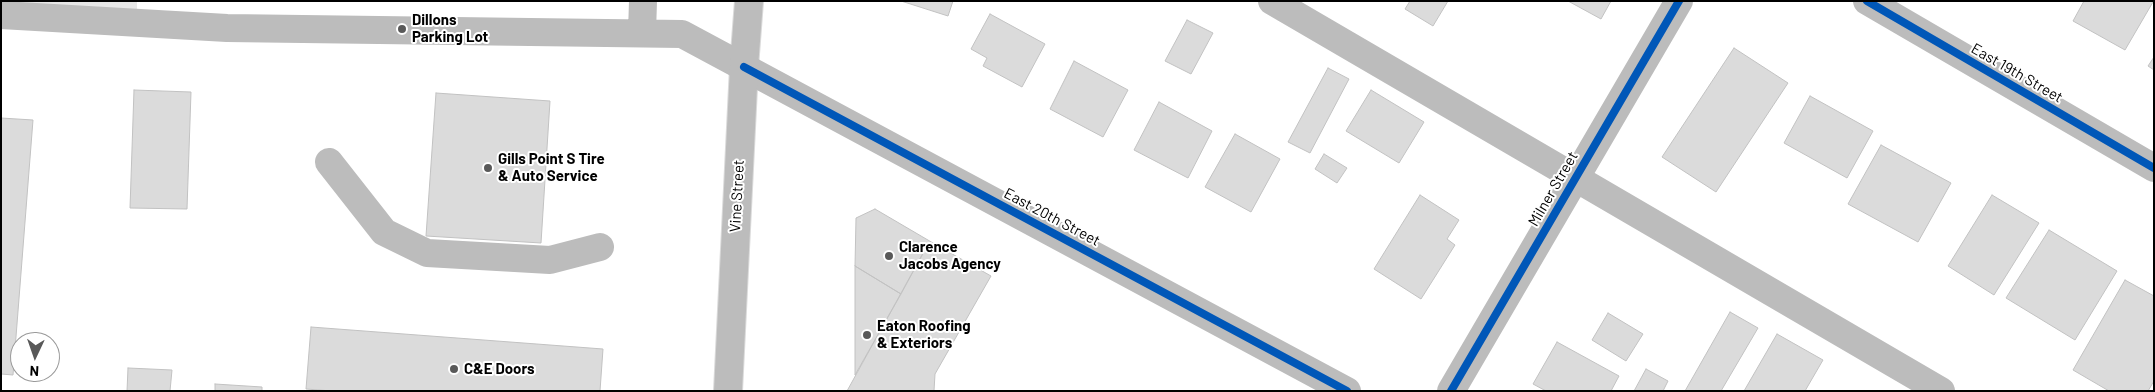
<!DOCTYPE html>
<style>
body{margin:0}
#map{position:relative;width:2155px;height:392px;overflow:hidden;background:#fff;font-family:Barlow,sans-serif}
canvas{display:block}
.frame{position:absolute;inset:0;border:2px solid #000;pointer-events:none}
.north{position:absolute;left:10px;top:332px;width:50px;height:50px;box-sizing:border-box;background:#fff;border:1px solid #999;border-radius:50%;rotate:183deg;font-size:14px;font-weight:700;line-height:20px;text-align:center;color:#000}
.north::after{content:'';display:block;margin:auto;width:18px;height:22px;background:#595959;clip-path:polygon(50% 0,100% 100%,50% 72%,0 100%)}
</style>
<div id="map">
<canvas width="2155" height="392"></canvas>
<div class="frame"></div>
<div class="north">N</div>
</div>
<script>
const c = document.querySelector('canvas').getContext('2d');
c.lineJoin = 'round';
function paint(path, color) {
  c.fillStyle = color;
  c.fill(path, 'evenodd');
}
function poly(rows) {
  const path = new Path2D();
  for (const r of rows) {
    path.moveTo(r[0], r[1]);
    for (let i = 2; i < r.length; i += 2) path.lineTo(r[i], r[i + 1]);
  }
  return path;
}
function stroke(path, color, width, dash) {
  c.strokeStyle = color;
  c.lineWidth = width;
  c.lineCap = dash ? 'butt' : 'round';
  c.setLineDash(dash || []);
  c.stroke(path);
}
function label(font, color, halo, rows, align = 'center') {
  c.font = font + ' Barlow,sans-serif';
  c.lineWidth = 4;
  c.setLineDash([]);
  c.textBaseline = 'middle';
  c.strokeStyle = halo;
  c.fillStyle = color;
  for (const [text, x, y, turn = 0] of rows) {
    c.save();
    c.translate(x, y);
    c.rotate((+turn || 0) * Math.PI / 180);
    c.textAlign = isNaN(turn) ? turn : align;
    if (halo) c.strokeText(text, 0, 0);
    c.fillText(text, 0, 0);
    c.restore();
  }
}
paint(poly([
 [1,1,137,1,137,13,1,7]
]), '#e7e7e7');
const building = poly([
 [901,1,953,1,948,16,901,1],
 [1410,1,1448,1,1433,26,1405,9,1410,1],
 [1568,1,1611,1,1601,19,1568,1],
 [2084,1,2151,1,2153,2,2125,50,2073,21,2084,1],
 [990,14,1045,44,1022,87,983,66,987,58,971,49,990,14],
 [1187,20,1213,33,1191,74,1165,61,1187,20],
 [1734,48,1788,83,1716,192,1662,157,1734,48],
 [2154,57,2154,70,2148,66,2154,57],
 [1074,61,1128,90,1103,137,1050,109,1074,61],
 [1328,68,1349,79,1310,153,1288,142,1328,68],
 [134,90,191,92,187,209,130,208,134,90],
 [1371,90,1424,122,1399,163,1346,131,1371,90],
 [436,93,550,101,541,243,426,236,436,93],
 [1810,96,1873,131,1847,178,1784,143,1810,96],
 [1159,102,1212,131,1188,178,1134,150,1159,102],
 [1,118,33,120,13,375,1,374,1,118],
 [1235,134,1280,159,1251,212,1205,187,1235,134],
 [1881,145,1951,183,1918,242,1848,204,1881,145],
 [1324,154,1347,168,1337,183,1315,169,1324,154],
 [1420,195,1459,220,1447,239,1455,245,1421,299,1374,269,1420,195],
 [1992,195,2039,223,1994,295,1948,266,1992,195],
 [875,209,933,243,927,246,901,294,855,266,856,218,875,209],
 [2049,230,2117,271,2075,340,2006,298,2049,230],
 [933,243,991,276,935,374,934,391,847,391,927,246,933,243],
 [855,266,901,294,855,375,855,266],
 [2125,280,2154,296,2154,381,2148,391,2109,391,2073,370,2125,280],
 [1730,312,1758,328,1721,391,1685,391,1730,312],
 [1608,313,1643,334,1626,361,1592,340,1608,313],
 [311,327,603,349,600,391,332,391,306,389,311,327],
 [1777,334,1823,360,1805,391,1744,391,1777,334],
 [1557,342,1619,376,1611,391,1546,391,1533,384,1557,342],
 [128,368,172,370,170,391,127,391,128,368],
 [1646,369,1668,381,1663,391,1634,391,1646,369],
 [215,384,262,387,262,391,215,391,215,384]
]);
paint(building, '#dbdbdb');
stroke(building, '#c2c2c2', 1);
const major = poly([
 [728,391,744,67,749,1]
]);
stroke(major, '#dbdbdb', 30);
stroke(poly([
 [1272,1,1941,391],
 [1867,1,2154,168],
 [1,15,227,28,682,34,1347,391],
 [642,33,643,1],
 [329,162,384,232,427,253,550,260,600,247],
 [1451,391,1679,1]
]), '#bcbcbc', 28);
stroke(major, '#bcbcbc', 28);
stroke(poly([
 [1867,1,2154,168],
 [744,67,1347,391],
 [1451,391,1679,1]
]), '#0057b8', 8);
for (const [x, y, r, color] of [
 [402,29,5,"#595959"],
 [488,168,5,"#595959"],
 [889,256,5,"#595959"],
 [867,335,5,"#595959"],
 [454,369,5,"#595959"]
]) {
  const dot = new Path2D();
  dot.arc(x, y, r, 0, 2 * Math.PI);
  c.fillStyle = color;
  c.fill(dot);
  stroke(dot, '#fff', 2);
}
label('bold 15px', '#000', '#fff', [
 ["Dillons",412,20],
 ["Parking Lot",412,37],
 ["Gills Point S Tire",498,159],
 ["& Auto Service",498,176],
 ["Clarence",899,247],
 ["Jacobs Agency",899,264],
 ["Eaton Roofing",877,326],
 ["& Exteriors",877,343],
 ["C&E Doors",464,369]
], 'left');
label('15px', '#000', '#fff', [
 ["East 19th Street",2017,73,30],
 ["Milner Street",1553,189,-60],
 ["Vine Street",737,196,-87],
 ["East 20th Street",1052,217,28]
]);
</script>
